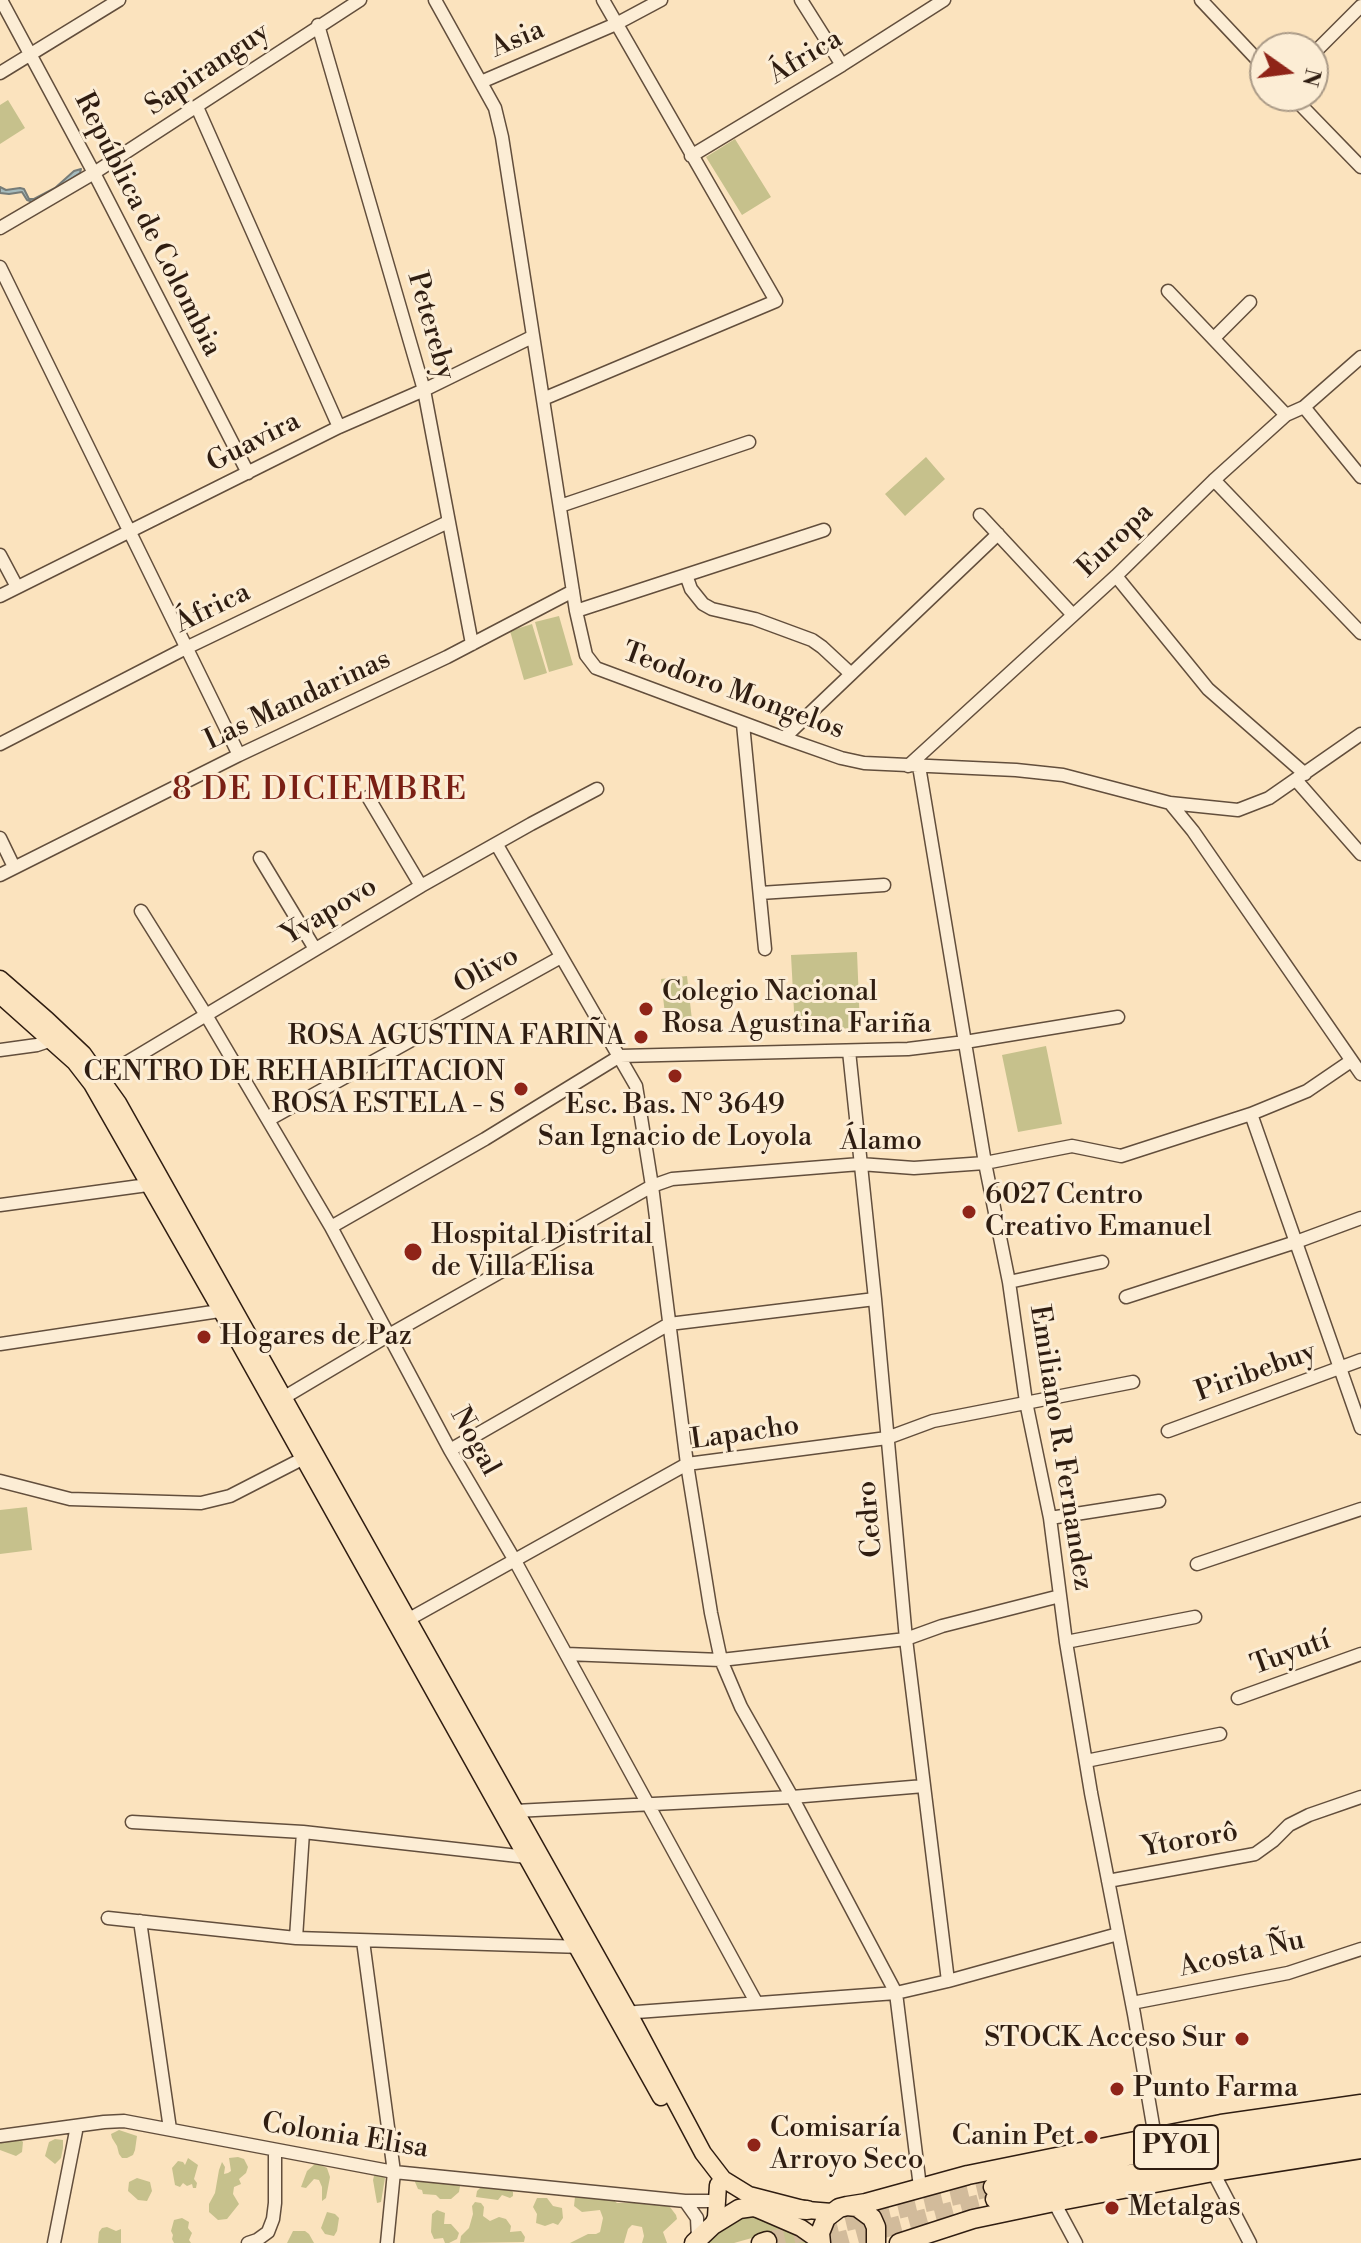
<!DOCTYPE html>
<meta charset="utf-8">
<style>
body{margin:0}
#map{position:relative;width:1361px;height:2243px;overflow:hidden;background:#fbe3be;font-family:"Libre Bodoni",serif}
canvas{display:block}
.north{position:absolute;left:1249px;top:32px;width:80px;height:80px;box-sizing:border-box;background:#fcedd5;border:2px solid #aa9a87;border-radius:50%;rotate:104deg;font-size:22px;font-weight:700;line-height:32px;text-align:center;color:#2f1d11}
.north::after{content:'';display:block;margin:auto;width:28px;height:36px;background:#8f2418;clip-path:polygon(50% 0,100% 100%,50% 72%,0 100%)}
</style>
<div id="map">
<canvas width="1361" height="2243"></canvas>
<div class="north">N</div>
</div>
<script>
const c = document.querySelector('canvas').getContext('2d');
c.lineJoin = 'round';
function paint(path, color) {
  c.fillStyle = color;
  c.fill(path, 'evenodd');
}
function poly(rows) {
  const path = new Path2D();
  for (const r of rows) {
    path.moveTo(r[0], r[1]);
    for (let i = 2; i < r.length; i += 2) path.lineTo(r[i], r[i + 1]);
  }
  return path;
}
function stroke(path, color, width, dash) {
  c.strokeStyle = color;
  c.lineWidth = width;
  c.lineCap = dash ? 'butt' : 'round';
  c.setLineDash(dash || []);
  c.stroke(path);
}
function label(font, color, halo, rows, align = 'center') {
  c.font = font + ' "Libre Bodoni",serif';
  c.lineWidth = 6;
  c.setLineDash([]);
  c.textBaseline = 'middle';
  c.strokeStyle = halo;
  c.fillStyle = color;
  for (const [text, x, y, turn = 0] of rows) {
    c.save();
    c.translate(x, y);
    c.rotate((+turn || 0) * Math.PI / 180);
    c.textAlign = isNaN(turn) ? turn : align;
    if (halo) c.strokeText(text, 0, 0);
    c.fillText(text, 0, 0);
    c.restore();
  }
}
paint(poly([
 [8,100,25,128,0,144,0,105],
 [735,139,771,197,742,215,706,157],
 [926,457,945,479,905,516,885,494],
 [559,616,573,665,549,672,535,622],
 [532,624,547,673,524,680,510,631],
 [857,952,860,1028,795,1030,791,955],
 [687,976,692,1020,666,1023,661,979],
 [1046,1046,1062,1124,1018,1132,1002,1055],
 [27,1507,32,1550,0,1554,0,1510],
 [119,2130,137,2136,135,2150,133,2155,127,2158,122,2158,119,2154,117,2146,112,2138,111,2134],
 [19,2138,23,2142,22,2152,16,2156,0,2150,0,2140],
 [55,2139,63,2140,63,2148,61,2158,55,2164,45,2156,49,2142],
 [238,2157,244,2159,248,2167,246,2173,239,2179,241,2184,234,2187,233,2194,239,2204,227,2219,218,2220,209,2212,209,2204,215,2193,219,2170,222,2162,225,2167,224,2174,228,2173,231,2171,229,2158],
 [188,2158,198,2165,194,2179,197,2183,196,2188,193,2188,192,2184,187,2186,183,2183,180,2187,175,2185,172,2168,178,2161,183,2162,185,2165],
 [316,2163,327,2168,330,2177,326,2198,322,2201,322,2187,319,2180,314,2179,306,2188,301,2187,307,2171],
 [375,2172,383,2173,385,2178,381,2202,377,2203,373,2180],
 [416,2177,430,2182,439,2180,457,2181,460,2186,459,2192,451,2199,440,2199,436,2195,423,2194,422,2190,418,2189,415,2182],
 [137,2178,150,2182,152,2191,147,2201,138,2200,128,2191,129,2182],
 [482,2186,499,2189,509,2188,513,2192,513,2196,510,2198,502,2195,498,2200,476,2197,477,2191],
 [587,2192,610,2197,617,2203,667,2203,676,2215,677,2219,663,2232,667,2243,642,2243,644,2236,642,2227,632,2225,628,2229,624,2243,570,2243,588,2234,596,2234,600,2232,603,2218,600,2210,582,2212,574,2206,575,2197],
 [537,2198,547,2198,553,2206,562,2208,563,2218,558,2225,553,2223,545,2226,536,2223,537,2214,533,2207],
 [475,2202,481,2203,484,2207,483,2216,490,2221,499,2217,506,2219,511,2226,510,2232,521,2231,525,2237,524,2242,460,2243,461,2236,469,2228,473,2214,472,2206],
 [437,2210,445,2213,444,2224,451,2224,459,2233,457,2239,449,2243,445,2243,443,2238,434,2239,431,2232,432,2214],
 [762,2211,809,2243,770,2243,766,2234,734,2243,697,2243,716,2225],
 [327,2212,335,2214,339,2218,337,2231,334,2236,325,2234,321,2228],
 [182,2218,189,2222,188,2228,192,2233,189,2240,191,2243,174,2243,172,2239,173,2235,171,2231,174,2220],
 [107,2227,116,2231,121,2229,121,2243,98,2243,99,2232,102,2228],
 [293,2231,305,2231,309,2234,314,2243,287,2243]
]), '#c6c18c');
const water = poly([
 [81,169,80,173,58,188,33,202,27,200,22,192,9,194,0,193,0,187,6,190,20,188,24,189,29,199,34,199,55,188,74,171,81,169]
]);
paint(water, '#a5bbbd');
stroke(water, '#767c78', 2);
stroke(poly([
 [767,2241,993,2187],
 [831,2243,995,2199]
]), '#d2bb9b', 18, [18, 9]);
const minor = poly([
 [1,0,94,173,248,473],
 [435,0,495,108,502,137,576,611,586,655,596,668,784,738,841,758,864,763,1016,770,1063,775,1170,803,1238,810,1269,798,1361,734],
 [801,0,842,65],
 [1201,0,1265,68],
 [318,25,424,390,472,644],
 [1313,54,1361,6],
 [0,73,119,0],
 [481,82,616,24,661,0],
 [1292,96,1361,167],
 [197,107,339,427],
 [691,156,842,65,944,0],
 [0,228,94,173,360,0],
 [0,267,239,755],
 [1168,291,1286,415],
 [1214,338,1250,302],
 [543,399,776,301,603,0],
 [1304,407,1361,477],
 [1214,480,1361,633],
 [560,506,749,442],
 [980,515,1073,615],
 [0,555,17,587],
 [686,575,691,589,703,604,712,609,755,619,812,640,822,647,850,673],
 [1116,576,1208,689,1305,774],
 [0,596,339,427,424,390,532,337],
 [576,611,824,530],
 [743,724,765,949],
 [784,738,998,534],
 [0,744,186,648,448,522],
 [908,766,1116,576,1214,480,1286,415,1304,407,1361,357],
 [919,766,985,1163,1009,1282,1026,1402,1050,1518,1066,1642,1091,1793,1134,2014,1155,2137],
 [1296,780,1361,854],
 [368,797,421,886],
 [1170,803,1193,831,1361,1074],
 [0,838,14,867],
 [497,845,636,1086,652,1186,687,1464,711,1613,721,1660,741,1707,792,1797,896,1993,920,2187],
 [260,858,315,949],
 [0,875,239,755,447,657,573,591],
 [760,893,884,885],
 [141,911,206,1015,331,1227,450,1450,514,1559,756,2002],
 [0,1050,37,1045,55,1039],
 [849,1051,875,1299,906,1639,948,1981],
 [96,1081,421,886,531,824,597,789],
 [1251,1114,1361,1428],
 [268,1120,561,957],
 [0,1205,155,1184],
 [331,1227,485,1139,620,1056,908,1049,965,1042,1118,1017],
 [1009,1282,1102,1262],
 [1126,1297,1296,1242,1361,1218],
 [0,1344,226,1310],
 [278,1401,389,1335,652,1186,672,1179,860,1164,914,1168,985,1163,1072,1146,1121,1156,1251,1114,1307,1091,1351,1061],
 [1168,1431,1361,1360],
 [450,1450,669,1324,875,1299],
 [0,1481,70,1499,201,1503,230,1496,304,1458],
 [1050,1518,1159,1501],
 [1197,1564,1361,1509],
 [402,1623,687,1464,887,1438,933,1421,1133,1382],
 [1066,1642,1195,1617],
 [566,1654,721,1660,906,1639,942,1626,1060,1596],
 [1238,1698,1361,1654],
 [1086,1761,1220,1734],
 [515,1811,792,1797,924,1786],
 [132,1822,303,1832,527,1857],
 [1108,1881,1255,1854,1273,1841,1289,1825,1309,1815,1361,1797],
 [108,1918,296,1938,583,1947],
 [140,1921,170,2129],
 [296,1938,303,1832],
 [363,1941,394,2172,387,2243],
 [1132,2003,1288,1973,1361,1949],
 [623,2013,896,1993,948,1981,1118,1934],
 [0,2136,104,2122,124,2121,394,2172,685,2201,716,2201],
 [1213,2172,1250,2243],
 [685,2201,697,2218,698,2238],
 [1054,2202,1076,2243],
 [54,2243,77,2126],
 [248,2243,257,2240,268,2232,273,2219,275,2203,275,2151]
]);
const major = poly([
 [0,979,47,1020,83,1054,118,1103,628,2012,703,2153,723,2179,749,2195,807,2210,832,2212],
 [0,995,75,1062,92,1084,221,1310,661,2097],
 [757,2209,801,2228,821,2242],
 [713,2225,716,2217,718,2185]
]);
const highway = poly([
 [993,2187,1158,2149,1361,2118],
 [995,2199,1210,2159,1361,2136],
 [847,2206,866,2203,968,2175,1155,2137,1221,2124,1361,2104],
 [694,2243,713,2225,739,2209,753,2207,807,2210],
 [761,2243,767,2241],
 [821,2243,820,2233,826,2218,839,2208,847,2206,857,2207,872,2218,876,2227,876,2243],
 [899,2243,973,2219,1054,2202,1213,2172,1361,2149]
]);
stroke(minor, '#624e3c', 15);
stroke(major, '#2f1d11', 19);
stroke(highway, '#2f1d11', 21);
stroke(minor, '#fcedd5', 12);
stroke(major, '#fbe3be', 16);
stroke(highway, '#fbe3be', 18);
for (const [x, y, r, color] of [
 [646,1009,8,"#8f2418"],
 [641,1037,8,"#8f2418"],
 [675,1076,8,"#8f2418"],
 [521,1089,8,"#8f2418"],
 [969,1212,8,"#8f2418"],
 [413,1252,10,"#8f2418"],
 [204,1337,8,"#8f2418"],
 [1242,2039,8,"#8f2418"],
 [1117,2089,8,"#8f2418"],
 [1091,2137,8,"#8f2418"],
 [754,2145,8,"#8f2418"],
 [1112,2208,8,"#8f2418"]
]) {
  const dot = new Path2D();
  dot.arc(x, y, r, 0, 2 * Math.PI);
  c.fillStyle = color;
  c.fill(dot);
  stroke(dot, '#fcedd5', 3);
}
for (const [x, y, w] of [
 [1176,2147,84]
]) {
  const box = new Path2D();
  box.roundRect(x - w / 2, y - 22, w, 44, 6);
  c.fillStyle = '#fcedd5';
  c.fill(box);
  stroke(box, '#2f1d11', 2);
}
label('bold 26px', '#2f1d11', null, [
 ["PY01",1176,2147]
]);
label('28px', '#2f1d11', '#fcedd5', [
 ["Asia",518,40,-23],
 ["África",806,58,-31],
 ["Sapiranguy",208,70,-34],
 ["República de Colombia",147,225,63],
 ["Petereby",430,326,74],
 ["Guavira",254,443,-27],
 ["Europa",1116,541,-44],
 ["África",213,609,-26],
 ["Teodoro Mongelos",733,692,20],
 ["Las Mandarinas",298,701,-25],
 ["Yvapovo",330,912,-31],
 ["Olivo",487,971,-29],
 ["Álamo",881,1142],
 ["Piribebuy",1256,1373,-20],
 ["Lapacho",745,1434,-8],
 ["Nogal",474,1442,61],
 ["Emiliano R. Fernandez",1060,1448,81],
 ["Cedro",871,1519,-95],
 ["Tuyutí",1291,1654,-20],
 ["Ytororô",1190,1841,-10],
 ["Acosta Ñu",1242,1955,-13],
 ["Colonia Elisa",345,2137,9]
]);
label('28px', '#2f1d11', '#fcedd5', [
 ["Colegio Nacional",662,993],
 ["Rosa Agustina Fariña",662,1025],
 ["ROSA AGUSTINA FARIÑA",625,1037,"right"],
 ["CENTRO DE REHABILITACION",505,1073,"right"],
 ["ROSA ESTELA - S",505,1105,"right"],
 ["Esc. Bas. N° 3649",675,1106,"center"],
 ["San Ignacio de Loyola",675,1138,"center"],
 ["6027 Centro",985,1196],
 ["Creativo Emanuel",985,1228],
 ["Hospital Distrital",431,1236],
 ["de Villa Elisa",431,1268],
 ["Hogares de Paz",220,1337],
 ["STOCK Acceso Sur",1226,2039,"right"],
 ["Punto Farma",1133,2089],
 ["Comisaría",770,2129],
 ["Arroyo Seco",770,2161],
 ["Canin Pet",1075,2137,"right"],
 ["Metalgas",1128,2208]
], 'left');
c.letterSpacing = '2px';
label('32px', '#7a1f14', '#fcedd5', [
 ["8 DE DICIEMBRE",320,791]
]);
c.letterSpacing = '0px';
</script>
